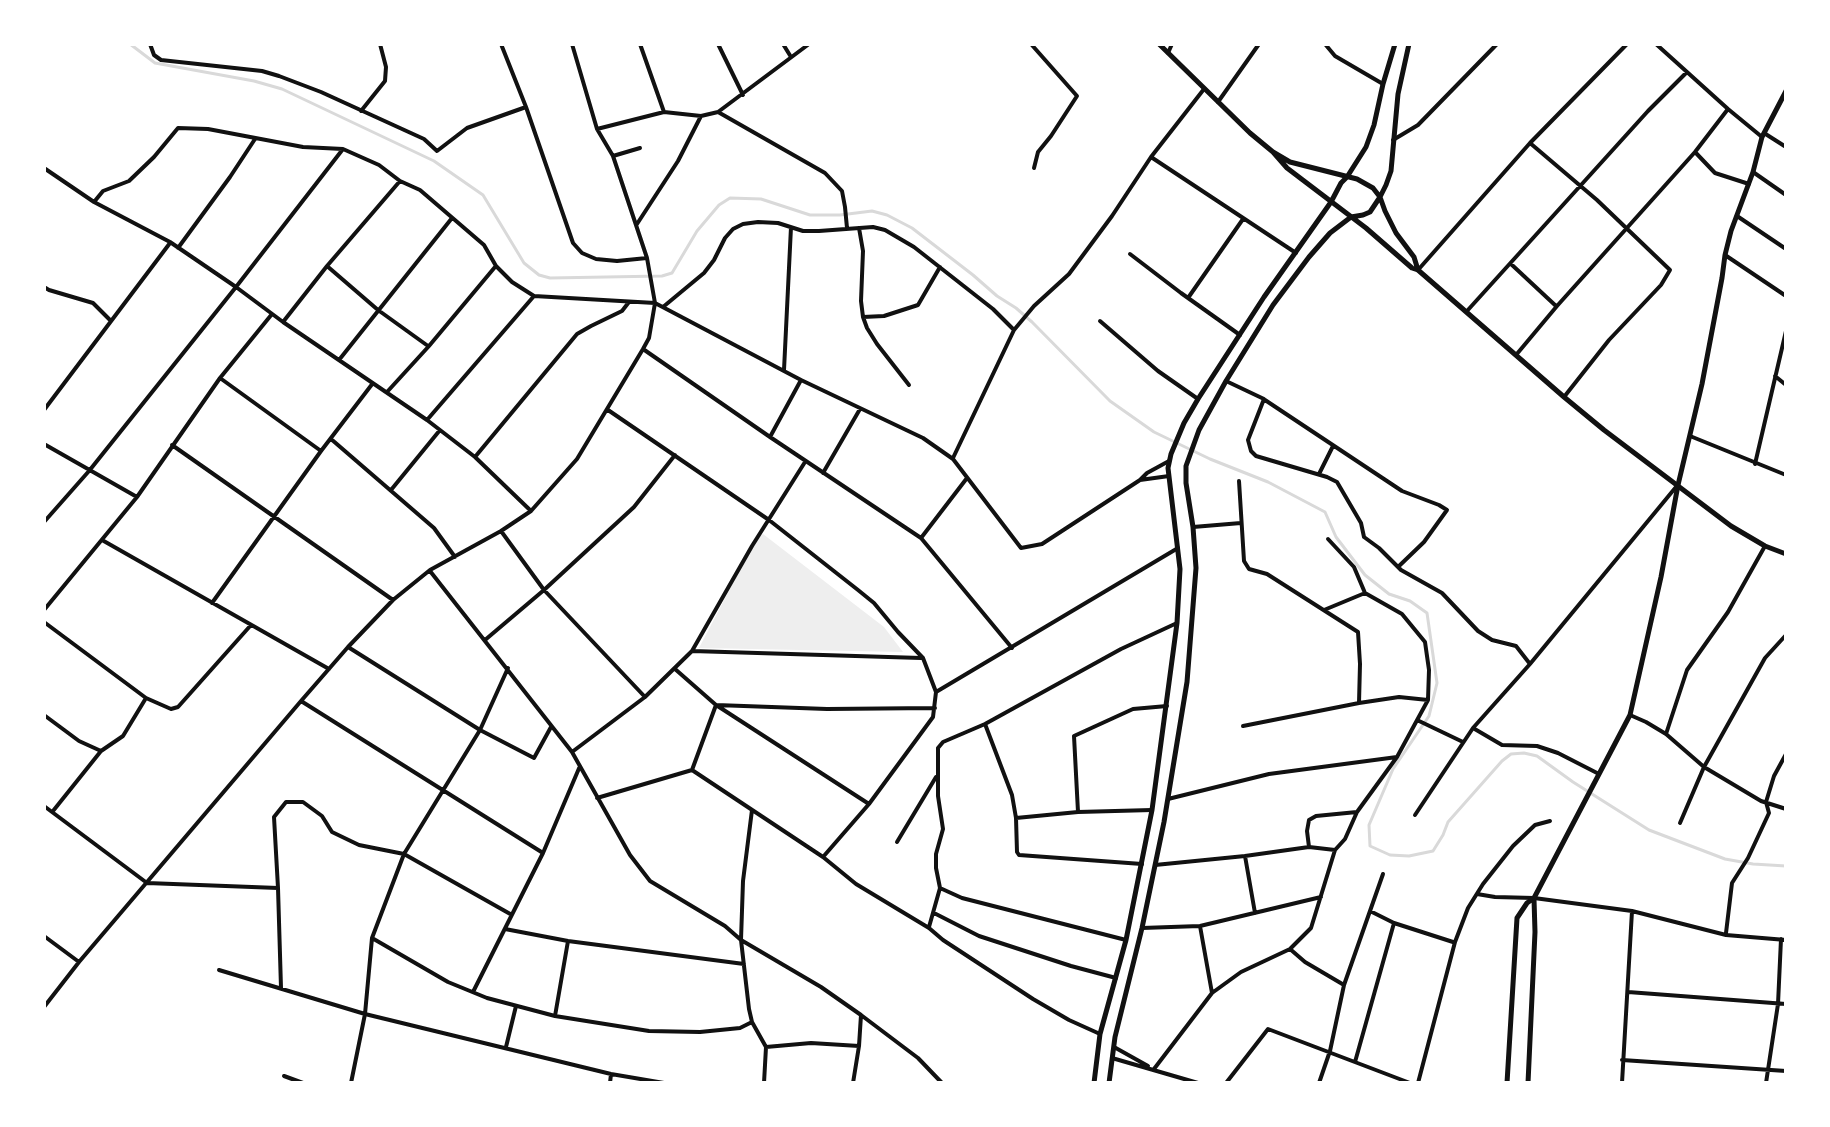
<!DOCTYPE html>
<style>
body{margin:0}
#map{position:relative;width:1830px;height:1127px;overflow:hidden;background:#fff;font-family:Lora,serif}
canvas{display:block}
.frame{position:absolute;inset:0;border:46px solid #fff;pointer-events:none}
</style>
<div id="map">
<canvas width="1830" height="1127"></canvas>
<div class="frame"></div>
</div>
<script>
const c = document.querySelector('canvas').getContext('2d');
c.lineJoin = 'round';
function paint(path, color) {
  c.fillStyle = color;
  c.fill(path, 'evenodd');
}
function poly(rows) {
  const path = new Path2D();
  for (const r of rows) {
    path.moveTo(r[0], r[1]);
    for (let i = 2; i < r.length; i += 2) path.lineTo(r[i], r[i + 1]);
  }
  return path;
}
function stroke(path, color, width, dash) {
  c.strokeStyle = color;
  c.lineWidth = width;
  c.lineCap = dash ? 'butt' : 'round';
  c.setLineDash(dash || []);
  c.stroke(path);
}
paint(poly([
 [763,534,884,627,903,652,699,648,756,539]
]), '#eee');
stroke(poly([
 [130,44,155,63,254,81,282,89,434,161,483,195,524,263,539,275,550,278,662,276,672,273,697,231,719,205,730,198,761,199,810,215,840,215,872,211,887,215,912,228,973,275,997,296,1016,308,1032,322,1110,401,1154,432,1210,459,1268,482,1325,512,1336,537,1365,575,1389,594,1410,601,1427,613,1437,683,1429,716,1393,769,1369,825,1370,846,1390,855,1409,856,1433,851,1443,835,1448,822,1502,761,1511,754,1524,753,1537,756,1573,782,1649,830,1725,859,1753,864,1786,866]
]), '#d9d9d9', 3);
stroke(poly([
 [150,44,154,55,161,60,262,71,279,76,321,92,424,139,437,151,467,128,526,107],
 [501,44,526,107,573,243,582,253,596,259,617,261,647,258],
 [640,44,664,112],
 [718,44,743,95],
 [783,44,791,57],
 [1031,44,1077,96,1051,136,1038,152,1034,168],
 [1325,44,1335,56,1383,84],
 [1656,44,1728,109,1762,137],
 [1168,53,1172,44],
 [1218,102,1259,44],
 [361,111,385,81,386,67,380,44],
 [718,112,825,173,842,191,845,207,847,228],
 [597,129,664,112,701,116,718,112,809,44],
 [1764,133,1786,147],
 [1393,140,1418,125,1497,44],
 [1530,143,1597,200,1670,270,1661,285,1609,340,1564,397],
 [1695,152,1715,173,1749,184],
 [613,156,640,148],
 [1151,157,1296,253],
 [44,168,94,202,170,242,236,287,283,322,427,420,475,457,531,511],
 [1753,172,1786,195],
 [94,202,103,191,129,181,154,157,178,128,208,129,303,147,343,149,379,165,400,181,420,190,484,245,496,266,512,282,534,296,655,303,801,380,923,438,953,459,1021,548,1042,544,1140,480,1147,473,1169,461],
 [1737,216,1786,249],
 [637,224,678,161,701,116],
 [859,228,863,251,861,301,863,317,867,328,877,344,909,385],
 [178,248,230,177,255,139],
 [1130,254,1181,293,1240,335],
 [1725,255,1786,296],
 [1511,264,1556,306],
 [327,266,378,310,428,346],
 [1418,270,1530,143,1627,44],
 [44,287,49,290,93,303,111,321],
 [1188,298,1243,219],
 [663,307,704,273,714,260,725,238,733,229,743,224,758,222,778,223,803,231,819,231,873,227,885,230,914,247,993,309,1014,330],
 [1467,311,1648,111,1687,72],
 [863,317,884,316,918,305,940,267],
 [1100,321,1158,371,1198,399],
 [283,322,327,266,400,181],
 [643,349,770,437,921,538,1012,648],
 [1516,355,1557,306,1695,152,1728,109],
 [339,360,452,218],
 [784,370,791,227],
 [1775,376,1786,385],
 [220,378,321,451],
 [1226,381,1264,399,1248,440,1251,451,1256,456,1327,477,1337,482,1361,523,1364,537,1379,548,1401,570,1442,593,1478,631,1492,640,1516,646,1530,664],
 [387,392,429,346,495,267],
 [1265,400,1402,491,1439,505,1447,510,1424,542,1398,567],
 [44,410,170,243],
 [608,410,769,520,858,590,874,603,898,632,923,658,936,692,933,717,869,804,823,857],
 [427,420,534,296],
 [1690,436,1786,475],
 [770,437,801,380],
 [331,439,434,528,455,557],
 [44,444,137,497],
 [172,445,393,600],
 [475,457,577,334,591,326,622,311,629,302],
 [953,458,1014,330,1034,306,1069,274,1112,216,1151,157,1204,89],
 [1755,464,1786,331],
 [823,473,860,409],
 [1319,474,1333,446],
 [1140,480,1169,476],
 [1239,481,1244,561,1249,569,1267,574,1358,632,1360,664,1359,703],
 [391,490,440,430],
 [44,522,89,471,236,287,343,149],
 [1193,527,1241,523],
 [501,531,544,590,645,697],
 [921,538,967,478],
 [102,540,329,669],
 [430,571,572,752,630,855,650,881,725,926,741,940,749,1009,752,1022,766,1047,764,1083],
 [212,603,321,451,373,383],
 [44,610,137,497,220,378,272,314],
 [1324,610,1365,593],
 [44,622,146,698,171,709,178,707,251,625],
 [485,640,544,590,634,507,675,455],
 [348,647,480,730,534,758,551,727],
 [692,651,921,658],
 [675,669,716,705,869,804],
 [936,692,1178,548],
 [301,701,543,853],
 [44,715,79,741,101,751,123,736,146,698],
 [1630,715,1646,722,1666,734,1704,767,1761,801,1786,809],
 [1417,720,1463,742],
 [985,724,1012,795,1016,818,1017,852,1019,855,1142,864],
 [1243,726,1359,703,1399,697,1428,700],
 [1473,728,1502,745,1537,746,1558,753,1599,774],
 [1666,734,1687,670,1728,612,1765,546],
 [572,752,645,697,692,651,752,546,805,462],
 [692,770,823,857,856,884,929,928,943,940,1033,999,1069,1020,1100,1034],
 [597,798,692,770,716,705,827,709,935,708],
 [1168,799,1269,774,1397,757],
 [44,806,147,883,278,888,281,988],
 [752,810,743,881,741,940,821,987,861,1015],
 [53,811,101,751],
 [1078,812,1074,736,1133,709,1167,706],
 [1415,815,1473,728,1530,664,1676,487],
 [1016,818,1078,812,1152,810],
 [1680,823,1704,767,1765,658,1786,635],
 [897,842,936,777],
 [1309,847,1307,831,1309,820,1316,816,1357,812],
 [1245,856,1255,913],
 [1155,865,1245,856,1309,847,1335,850],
 [278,888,274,817,286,802,303,802,322,816,332,832,359,845,404,854,512,915],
 [940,888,962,898,1126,940],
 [1477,894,1495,897,1534,898,1632,911,1726,935,1786,940],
 [1370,911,1394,923,1453,942],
 [934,913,979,936,1071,966,1116,978],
 [1200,926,1212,993],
 [929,927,940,888,936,868,936,854,943,829,938,796,938,748,943,742,985,724,1121,649,1177,623],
 [1142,928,1200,926,1321,897],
 [505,929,568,941,744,964],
 [1726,933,1732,883,1748,858,1769,813,1766,802,1774,776,1786,754],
 [44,936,79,962],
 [372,938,448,982,487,998,555,1016,649,1031,700,1032,740,1028,752,1022],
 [1290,949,1305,962,1344,985],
 [219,970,365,1014,611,1074,664,1083],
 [473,992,543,853,580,766],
 [1628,992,1786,1004],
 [44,1007,79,962,301,701,348,647,393,600,430,570,501,531,531,511,577,459,643,349,649,338,655,303,647,258,613,156,597,129,572,44],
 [555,1016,568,941],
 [506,1047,516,1006],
 [766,1047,811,1043,859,1046,861,1015,918,1058,942,1083],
 [1114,1047,1148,1066],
 [1112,1058,1198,1083],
 [1622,1060,1786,1071],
 [1355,1062,1394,923],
 [1154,1069,1212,993,1241,972,1290,949,1311,928,1335,850,1345,839,1357,812,1397,757,1428,700,1429,670,1425,642,1402,614,1365,593,1354,567,1328,539],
 [284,1076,303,1083],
 [351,1083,365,1014,372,938,404,854,480,730,508,668],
 [610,1083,611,1074],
 [853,1083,859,1046],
 [1226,1083,1268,1029,1410,1083],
 [1319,1083,1330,1051,1344,985,1383,874],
 [1418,1083,1455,942,1468,908,1483,884,1513,846,1535,825,1550,821],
 [1622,1083,1632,911],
 [1766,1083,1778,1004,1781,939]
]), '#111', 4);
stroke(poly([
 [1507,1083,1517,918,1527,903,1534,898,1630,715,1661,577,1678,485,1702,384,1722,278,1725,255,1731,231,1753,172,1762,137,1786,91],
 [1528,1083,1535,932,1534,899]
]), '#111', 5);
stroke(poly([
 [1159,44,1250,133,1273,152,1290,162,1357,179,1373,188,1380,197,1385,211,1396,233,1414,257,1418,270],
 [1273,152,1287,168,1366,228,1412,268,1418,270,1564,397,1604,430,1731,526,1765,546,1786,554],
 [1094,1083,1100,1034,1126,940,1152,810,1177,623,1180,569,1168,468,1171,454,1184,423,1198,399,1264,297,1331,202,1341,183,1347,177,1366,147,1374,125,1383,84,1395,44],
 [1109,1083,1115,1037,1142,928,1164,822,1187,682,1196,568,1193,527,1186,483,1186,466,1199,430,1226,381,1273,305,1309,257,1330,233,1351,217,1363,215,1370,212,1380,197,1386,185,1391,171,1398,94,1409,44]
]), '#111', 5);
</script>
